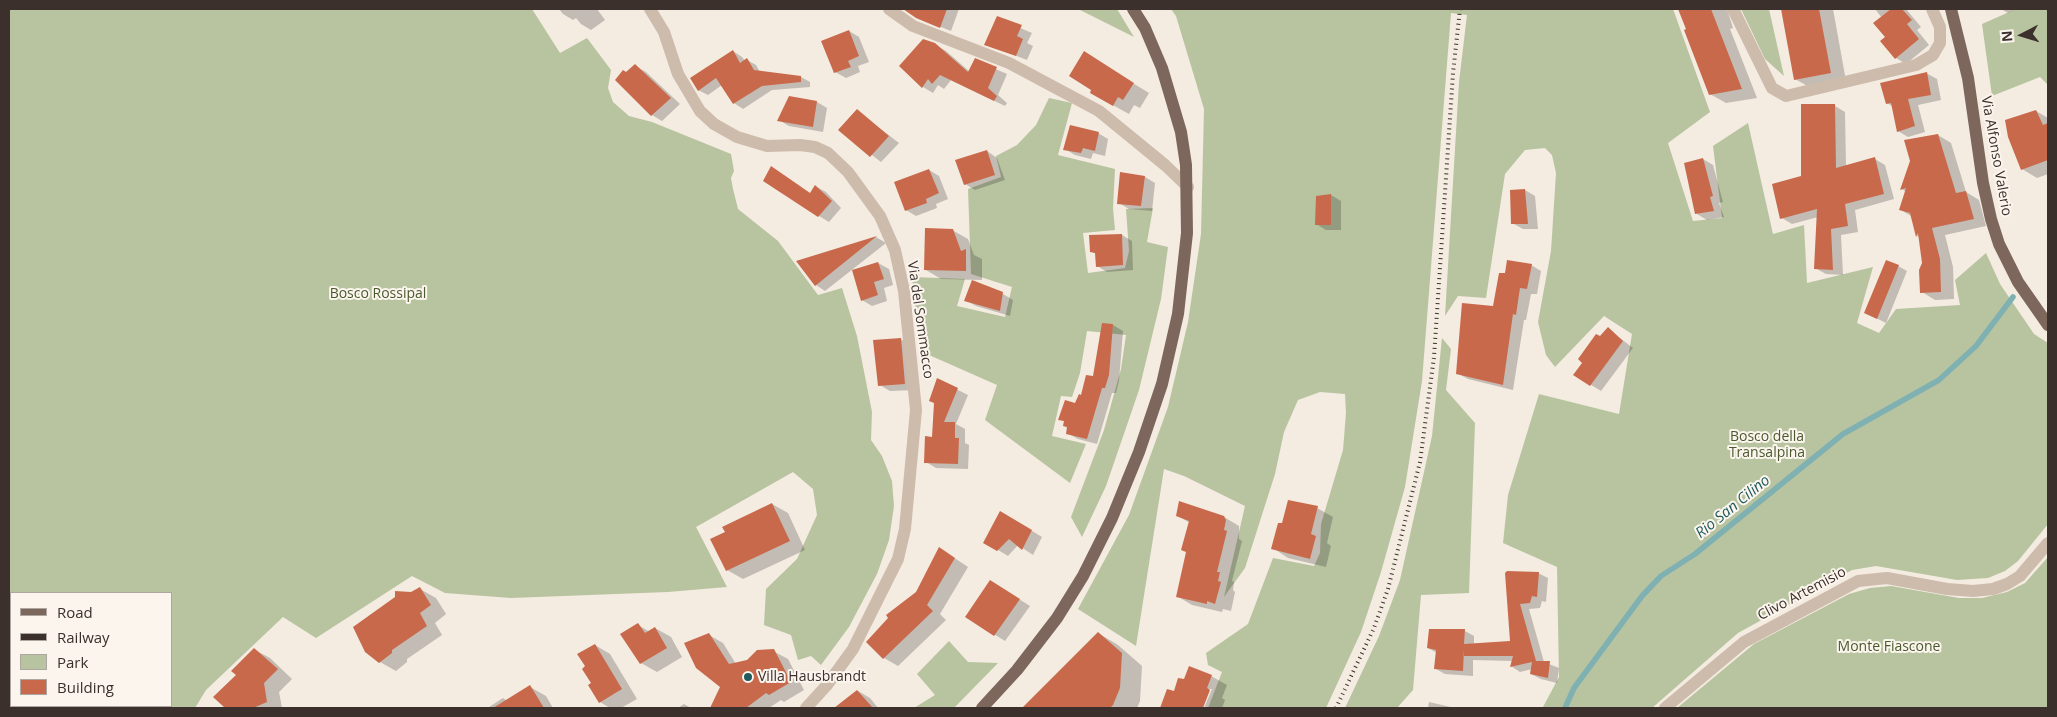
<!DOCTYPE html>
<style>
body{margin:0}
#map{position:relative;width:2057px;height:717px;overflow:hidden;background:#f4ebe1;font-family:"Open Sans",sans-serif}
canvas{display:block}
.frame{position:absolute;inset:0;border:10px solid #3b302b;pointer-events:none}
.legend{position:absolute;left:10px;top:592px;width:162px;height:115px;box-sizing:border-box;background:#fbf5ee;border:1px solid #aea6a0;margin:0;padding:6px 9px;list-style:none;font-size:15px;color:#3b302b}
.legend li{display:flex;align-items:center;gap:10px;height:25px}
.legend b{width:25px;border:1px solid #aea6a0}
.north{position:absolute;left:1997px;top:10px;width:50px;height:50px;-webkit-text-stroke:4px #fbf5ee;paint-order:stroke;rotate:265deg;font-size:14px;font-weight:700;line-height:20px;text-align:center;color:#3b302b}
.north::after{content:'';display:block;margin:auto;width:18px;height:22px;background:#3b302b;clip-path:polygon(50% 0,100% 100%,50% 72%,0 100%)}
</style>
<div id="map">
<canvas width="2057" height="717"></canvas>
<div class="frame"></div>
<ul class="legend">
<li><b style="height:6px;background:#7d675c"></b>Road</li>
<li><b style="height:6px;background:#3b302b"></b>Railway</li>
<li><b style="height:14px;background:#b8c4a0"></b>Park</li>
<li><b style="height:14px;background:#c8694b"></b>Building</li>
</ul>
<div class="north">N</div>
</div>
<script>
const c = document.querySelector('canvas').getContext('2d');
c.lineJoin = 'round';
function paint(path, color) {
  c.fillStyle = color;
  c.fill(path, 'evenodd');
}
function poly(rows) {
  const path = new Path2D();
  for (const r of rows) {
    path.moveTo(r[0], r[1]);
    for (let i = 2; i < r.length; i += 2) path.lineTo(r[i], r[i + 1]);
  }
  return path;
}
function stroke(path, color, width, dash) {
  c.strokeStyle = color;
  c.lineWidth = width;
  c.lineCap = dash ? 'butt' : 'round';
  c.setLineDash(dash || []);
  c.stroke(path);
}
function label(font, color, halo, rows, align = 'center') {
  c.font = font + ' "Open Sans",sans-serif';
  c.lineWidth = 4;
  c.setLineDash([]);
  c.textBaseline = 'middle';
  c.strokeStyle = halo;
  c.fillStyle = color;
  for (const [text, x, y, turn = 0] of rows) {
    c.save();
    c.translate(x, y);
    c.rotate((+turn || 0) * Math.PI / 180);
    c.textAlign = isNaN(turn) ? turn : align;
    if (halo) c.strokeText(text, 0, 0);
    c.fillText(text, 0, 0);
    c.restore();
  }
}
paint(poly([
 [9,9,532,9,560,53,587,38,611,70,608,88,613,102,629,116,652,122,731,154,734,171,731,178,733,189,738,209,778,241,818,295,842,288,857,336,872,412,871,440,882,456,892,481,894,506,889,540,877,574,849,627,821,665,811,656,798,660,791,635,764,625,766,589,797,559,817,515,813,489,793,472,696,527,727,587,668,592,511,598,445,593,412,576,316,638,283,617,206,690,195,708,9,708],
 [11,593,171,593,171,706,11,706],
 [1078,9,1117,9,1134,37],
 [1171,9,1673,9,1710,112,1668,143,1693,221,1722,218,1713,146,1748,123,1773,234,1804,225,1807,283,1873,267,1857,323,1879,333,1896,309,1960,305,1955,280,1986,253,2000,284,2034,334,2048,343,2048,524,2018,561,2005,571,1988,578,1957,580,1876,566,1852,570,1738,633,1652,708,1538,708,1543,707,1559,677,1557,567,1503,543,1508,495,1539,394,1619,414,1632,334,1604,316,1555,367,1546,355,1538,322,1551,251,1556,173,1552,155,1545,148,1525,150,1505,174,1486,298,1458,296,1445,316,1459,82,1467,15,1451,13,1422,381,1405,487,1381,572,1361,632,1326,708,1208,708,1222,672,1208,665,1206,653,1248,624,1273,558,1314,566,1320,553,1321,524,1343,450,1346,413,1345,394,1320,392,1298,400,1284,432,1275,474,1245,568,1224,597,1245,506,1184,476,1164,469,1136,646,1078,609,1129,515,1168,407,1188,322,1201,234,1204,109,1176,16],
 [1741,9,1769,9,1784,76,1765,59],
 [2016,9,2048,9,2048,85,2040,77,1992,96,1982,24],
 [1049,98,1072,103,1058,155,1115,169,1113,208,1115,230,1083,233,1088,273,1125,268,1129,251,1126,209,1153,208,1147,242,1168,247,1161,299,1139,390,1106,486,1082,537,1071,517,1104,430,1121,369,1126,335,1087,331,1080,373,1072,397,1061,396,1052,436,1086,444,1070,483,985,420,997,385,920,351,912,277,965,279,957,306,1005,317,1012,287,971,274,968,189,1001,177,996,156,1017,145,1036,125],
 [1442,338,1451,349,1446,390,1475,423,1469,593,1421,595,1413,690,1397,708,1345,708,1379,636,1400,580,1432,436],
 [2048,557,2048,708,1677,708,1754,644,1849,594,1870,588,1891,586,1959,598,1982,598,2007,592,2025,583],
 [949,641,968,662,998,663,954,708,914,708,935,695,917,674]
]), '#b8c4a0');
paint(poly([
 [559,9,597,9,605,20,591,30,581,24,576,18,573,20,563,14],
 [924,9,959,9,951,31,921,19],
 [1679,9,1727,9,1733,28,1730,29,1757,98,1726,103,1710,94],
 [1783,9,1833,9,1846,81,1811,88,1795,79],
 [1875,9,1906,9,1921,27,1917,30,1929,45,1906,64,1896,58,1887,38,1882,18],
 [2001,9,2016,9,2008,13],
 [997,18,1032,33,1027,43,1033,46,1027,60,986,44],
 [849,31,859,37,869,62,858,66,860,72,846,78,835,72],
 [934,44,946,51,970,72,975,60,1007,74,998,95,1007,103,1005,106,951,80,944,89,938,85,933,93,923,87],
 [733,51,742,57,745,61,747,60,756,65,760,72,801,77,810,82,810,87,772,90,743,109,734,103,722,85,708,95,698,90],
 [1084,53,1149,93,1140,108,1134,105,1129,114,1091,93,1093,90],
 [635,66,646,72,680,104,662,121,652,115,627,73],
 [1926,73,1937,79,1941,100,1918,105,1925,132,1908,137,1898,131,1894,107,1887,103],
 [817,102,827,108,823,132,789,126,779,120],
 [1835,106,1845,112,1846,166,1875,159,1885,165,1894,199,1855,210,1858,232,1841,235,1843,275,1826,274,1815,268,1818,217,1792,224,1782,218],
 [857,111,899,143,881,162,840,130],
 [2036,111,2048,118,2048,174,2037,178,2022,169],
 [1098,133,1108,139,1105,156,1093,153,1091,159,1075,155,1065,149],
 [1938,135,1951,143,1966,192,1979,200,1986,226,1945,235,1953,267,1954,299,1935,300,1922,292,1924,263,1920,238,1917,236,1911,216,1901,210,1906,192,1902,189],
 [987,151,997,158,1005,180,975,190,965,184],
 [1703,159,1713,165,1723,202,1719,203,1724,217,1707,220,1697,214],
 [929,170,939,176,948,199,936,204,937,208,916,216,906,210],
 [782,174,811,194,815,186,826,192,841,208,829,222,819,216],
 [1121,174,1145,177,1155,183,1152,211,1129,209,1119,203],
 [1525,190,1535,196,1538,229,1523,229,1512,223],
 [1331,195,1341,201,1341,230,1326,230,1316,224],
 [952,230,968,239,974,255,982,259,982,280,941,279,926,270],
 [1122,235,1132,241,1133,270,1107,272,1097,266,1096,254,1091,251],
 [876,237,886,243,825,291,816,285,798,262],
 [878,263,889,269,893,285,884,288,887,301,872,306,862,300],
 [1531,265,1541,271,1537,294,1531,294,1526,320,1524,320,1513,390,1468,379,1457,373,1494,307,1506,275],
 [1898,266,1907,271,1886,323,1874,317],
 [1003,294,1013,300,1010,316,976,306,965,300],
 [1113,325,1123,331,1119,381,1116,393,1112,393,1097,444,1078,439,1067,433,1068,428,1064,426,1065,422,1060,419,1076,404,1094,378],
 [1608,329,1633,348,1601,391,1575,375],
 [900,339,911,345,915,390,890,391,880,385],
 [938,380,968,395,956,424,965,429,965,443,969,445,968,469,936,468,926,462,933,438],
 [772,504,788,513,805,550,743,579,727,570,726,533],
 [1317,508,1333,517,1327,543,1331,546,1326,567,1288,558,1273,548,1283,525],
 [1001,512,1042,537,1033,555,1018,545,1008,556,985,542],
 [1178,516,1224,517,1239,526,1239,539,1242,541,1232,581,1234,582,1233,590,1235,592,1231,611,1223,609,1222,612,1192,605,1177,596,1187,552,1190,523],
 [953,557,968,567,940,614,946,620,898,666,884,658,917,593],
 [1538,573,1548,578,1546,602,1542,601,1540,608,1529,609,1544,662,1559,668,1557,683,1541,679,1531,674,1532,669,1520,672,1511,666,1513,661,1473,660,1473,676,1445,674,1436,669,1437,653,1428,648,1465,631,1474,636,1474,644,1511,642,1506,574],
 [1000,587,1030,606,1005,641,966,617],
 [420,589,436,598,446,614,435,623,442,635,407,659,407,662,396,671,380,662,411,593],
 [638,625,650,632,655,628,671,637,682,657,657,672,641,663],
 [1098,633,1118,645,1142,666,1140,701,1137,708,1023,708],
 [709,635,723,643,736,664,773,651,788,659,804,690,784,702,781,700,769,708,717,708,712,705,722,686],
 [595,645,610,654,637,699,621,708,610,708,600,702,593,684],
 [255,650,270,658,292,679,279,692,282,708,227,708,215,697,237,675],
 [1211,676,1227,685,1222,698,1225,700,1222,708,1204,708,1212,689,1209,689,1202,708,1161,708,1168,690,1175,692,1185,680],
 [530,687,546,696,553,708,489,707,503,698,507,701],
 [858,691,870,698,878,708,837,708],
 [1429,702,1455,708,1428,708],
 [684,704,691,708,678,708]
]), '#0003');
stroke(poly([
 [1565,708,1574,688,1642,596,1661,576,1695,554,1843,434,1939,380,1976,346,2013,297]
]), '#7fb0b2', 5.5);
paint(poly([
 [903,9,947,9,940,28,916,18],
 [1678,9,1711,9,1742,89,1709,95,1684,30,1686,29],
 [1781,9,1819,9,1831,73,1794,80],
 [1891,9,1902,9,1912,20,1907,24,1919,39,1895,59,1880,41,1885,37,1873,23],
 [997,16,1022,25,1017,36,1023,39,1016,56,984,45],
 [849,30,859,56,848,61,851,67,834,73,821,41],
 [923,39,935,43,968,72,975,58,997,67,988,88,997,96,994,101,940,75,932,84,928,79,922,88,899,66],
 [733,50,740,63,747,58,754,70,801,76,801,82,762,86,733,104,716,78,698,91,690,78],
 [1084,51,1134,83,1123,100,1118,97,1113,106,1090,93,1091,90,1069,76],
 [635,64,671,98,651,116,615,80,623,70,626,72],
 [1927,72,1931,95,1908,99,1915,126,1897,132,1891,103,1886,104,1880,83],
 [789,96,817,101,813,127,777,121],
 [1801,104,1835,104,1836,168,1875,157,1884,194,1845,204,1848,226,1831,229,1833,270,1814,269,1817,209,1780,219,1772,184,1801,176],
 [857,109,889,136,870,157,838,130],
 [2036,110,2043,125,2048,123,2048,160,2021,170,2008,137,2005,120],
 [1070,125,1099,132,1095,151,1083,148,1081,153,1063,150],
 [1938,134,1956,193,1966,191,1974,219,1932,228,1940,259,1941,292,1920,293,1919,270,1922,263,1918,233,1916,237,1910,213,1899,210,1906,188,1900,190,1910,161,1904,140],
 [987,150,995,175,964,185,955,160],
 [1703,158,1713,196,1710,197,1714,211,1695,214,1684,163],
 [771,166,810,193,815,185,832,201,818,217,763,181],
 [929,169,939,193,926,199,927,203,905,211,894,182],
 [1120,172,1145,176,1141,206,1117,204],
 [1525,189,1528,224,1511,224,1510,190],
 [1331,194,1331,225,1315,225,1316,196],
 [925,228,953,229,961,251,966,249,966,271,924,270],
 [1122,234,1123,265,1096,267,1095,253,1090,252,1089,235],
 [877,236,815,286,796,261],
 [1507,260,1532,264,1527,289,1520,288,1516,315,1513,314,1503,385,1456,374,1462,303,1493,306,1499,273,1505,273],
 [1886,260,1899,265,1877,319,1864,313],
 [878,262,884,279,874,282,878,295,861,301,852,270],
 [972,280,1003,292,1000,311,964,301],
 [1102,323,1113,324,1109,375,1105,388,1102,388,1087,439,1066,434,1067,427,1063,426,1064,421,1058,420,1065,400,1075,403,1079,394,1081,395,1086,375,1093,376],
 [1608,327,1623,341,1590,386,1573,375,1582,363,1578,359,1596,334,1600,336],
 [901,338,905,384,878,386,873,340],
 [937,378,958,388,944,422,955,422,955,438,959,438,958,464,924,463,925,436,932,437,934,403,929,401],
 [1288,500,1318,506,1311,534,1316,536,1310,559,1271,549,1278,523,1282,523],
 [1179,501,1224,516,1226,520,1224,530,1227,531,1217,572,1220,572,1218,581,1221,582,1215,604,1207,601,1207,604,1176,597,1186,552,1181,550,1189,521,1176,516],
 [772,503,790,541,726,571,710,539,725,532,722,527],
 [1000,511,1032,530,1022,550,1009,539,997,551,983,543],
 [939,547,955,558,927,605,933,611,883,659,866,642,888,618,886,615,916,592],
 [1507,571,1539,572,1537,597,1532,596,1530,603,1520,604,1536,661,1550,661,1548,678,1530,674,1532,662,1510,667,1513,656,1464,656,1464,649,1463,671,1434,669,1436,650,1427,648,1429,629,1465,629,1464,644,1510,641,1505,573],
 [990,580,1020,599,994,636,965,617],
 [420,587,431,605,420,613,427,626,392,650,392,653,379,663,365,652,353,627,395,597,395,591,411,592],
 [638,623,645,633,655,627,667,648,640,664,620,634],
 [1098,632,1122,653,1120,688,1113,705,1110,708,1022,708],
 [709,633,729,664,747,660,757,650,774,649,791,682,769,695,766,693,746,708,710,708,720,687,696,668,684,643],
 [595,644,622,689,599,703,588,685,591,683,582,669,585,666,577,654],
 [254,648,278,669,264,683,267,702,253,708,225,708,213,697,236,675,231,671],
 [1189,666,1212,675,1207,688,1210,690,1203,708,1160,708,1167,689,1174,691,1178,678,1184,679],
 [530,685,544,708,493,708],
 [857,690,873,708,834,708]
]), '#c8694b');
stroke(poly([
 [650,9,664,32,678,74,700,111,714,124,737,137,767,146,800,145,815,147,828,153,848,172,880,216,895,250,904,291,916,410,905,529,898,559,853,649,827,685,806,708],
 [889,9,913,26,1009,63,1099,111,1165,165,1188,187],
 [1733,9,1772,88,1786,96,1916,65,1933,55,1940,43,1940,27,1932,9],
 [1665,708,1744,642,1858,581,1887,578,1947,589,1973,591,1993,589,2007,584,2020,576,2048,543]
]), '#cdbbac', 12);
stroke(poly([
 [1951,9,1968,78,1983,183,1991,219,1999,244,2018,282,2048,325],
 [982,708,1017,670,1057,618,1083,576,1112,518,1139,452,1162,384,1178,314,1187,233,1186,165,1181,132,1162,68,1145,28,1133,9]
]), '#7d675c', 12);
stroke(poly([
 [1336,708,1374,628,1388,589,1420,462,1434,357,1453,73,1460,9]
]), '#3b302b', 4, [1, 4]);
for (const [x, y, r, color] of [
 [748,677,5,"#1f5a5e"]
]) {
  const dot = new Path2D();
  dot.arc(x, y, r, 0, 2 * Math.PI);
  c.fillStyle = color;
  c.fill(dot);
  stroke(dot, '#fbf5ee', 2);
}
label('14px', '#3b302b', '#fbf5ee', [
 ["Via Alfonso Valerio",1996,156,80],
 ["Via del Sommacco",920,320,82],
 ["Clivo Artemisio",1802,594,-28]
]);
label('14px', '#4a5a2e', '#fbf5ee', [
 ["Bosco Rossipal",378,294],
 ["Bosco della",1767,437],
 ["Transalpina",1767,453],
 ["Monte Fiascone",1889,647]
]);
label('14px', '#3b302b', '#fbf5ee', [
 ["Villa Hausbrandt",758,677]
], 'left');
label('italic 15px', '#1f5a5e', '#fbf5ee', [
 ["Rio San Cilino",1733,507,-39]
]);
</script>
